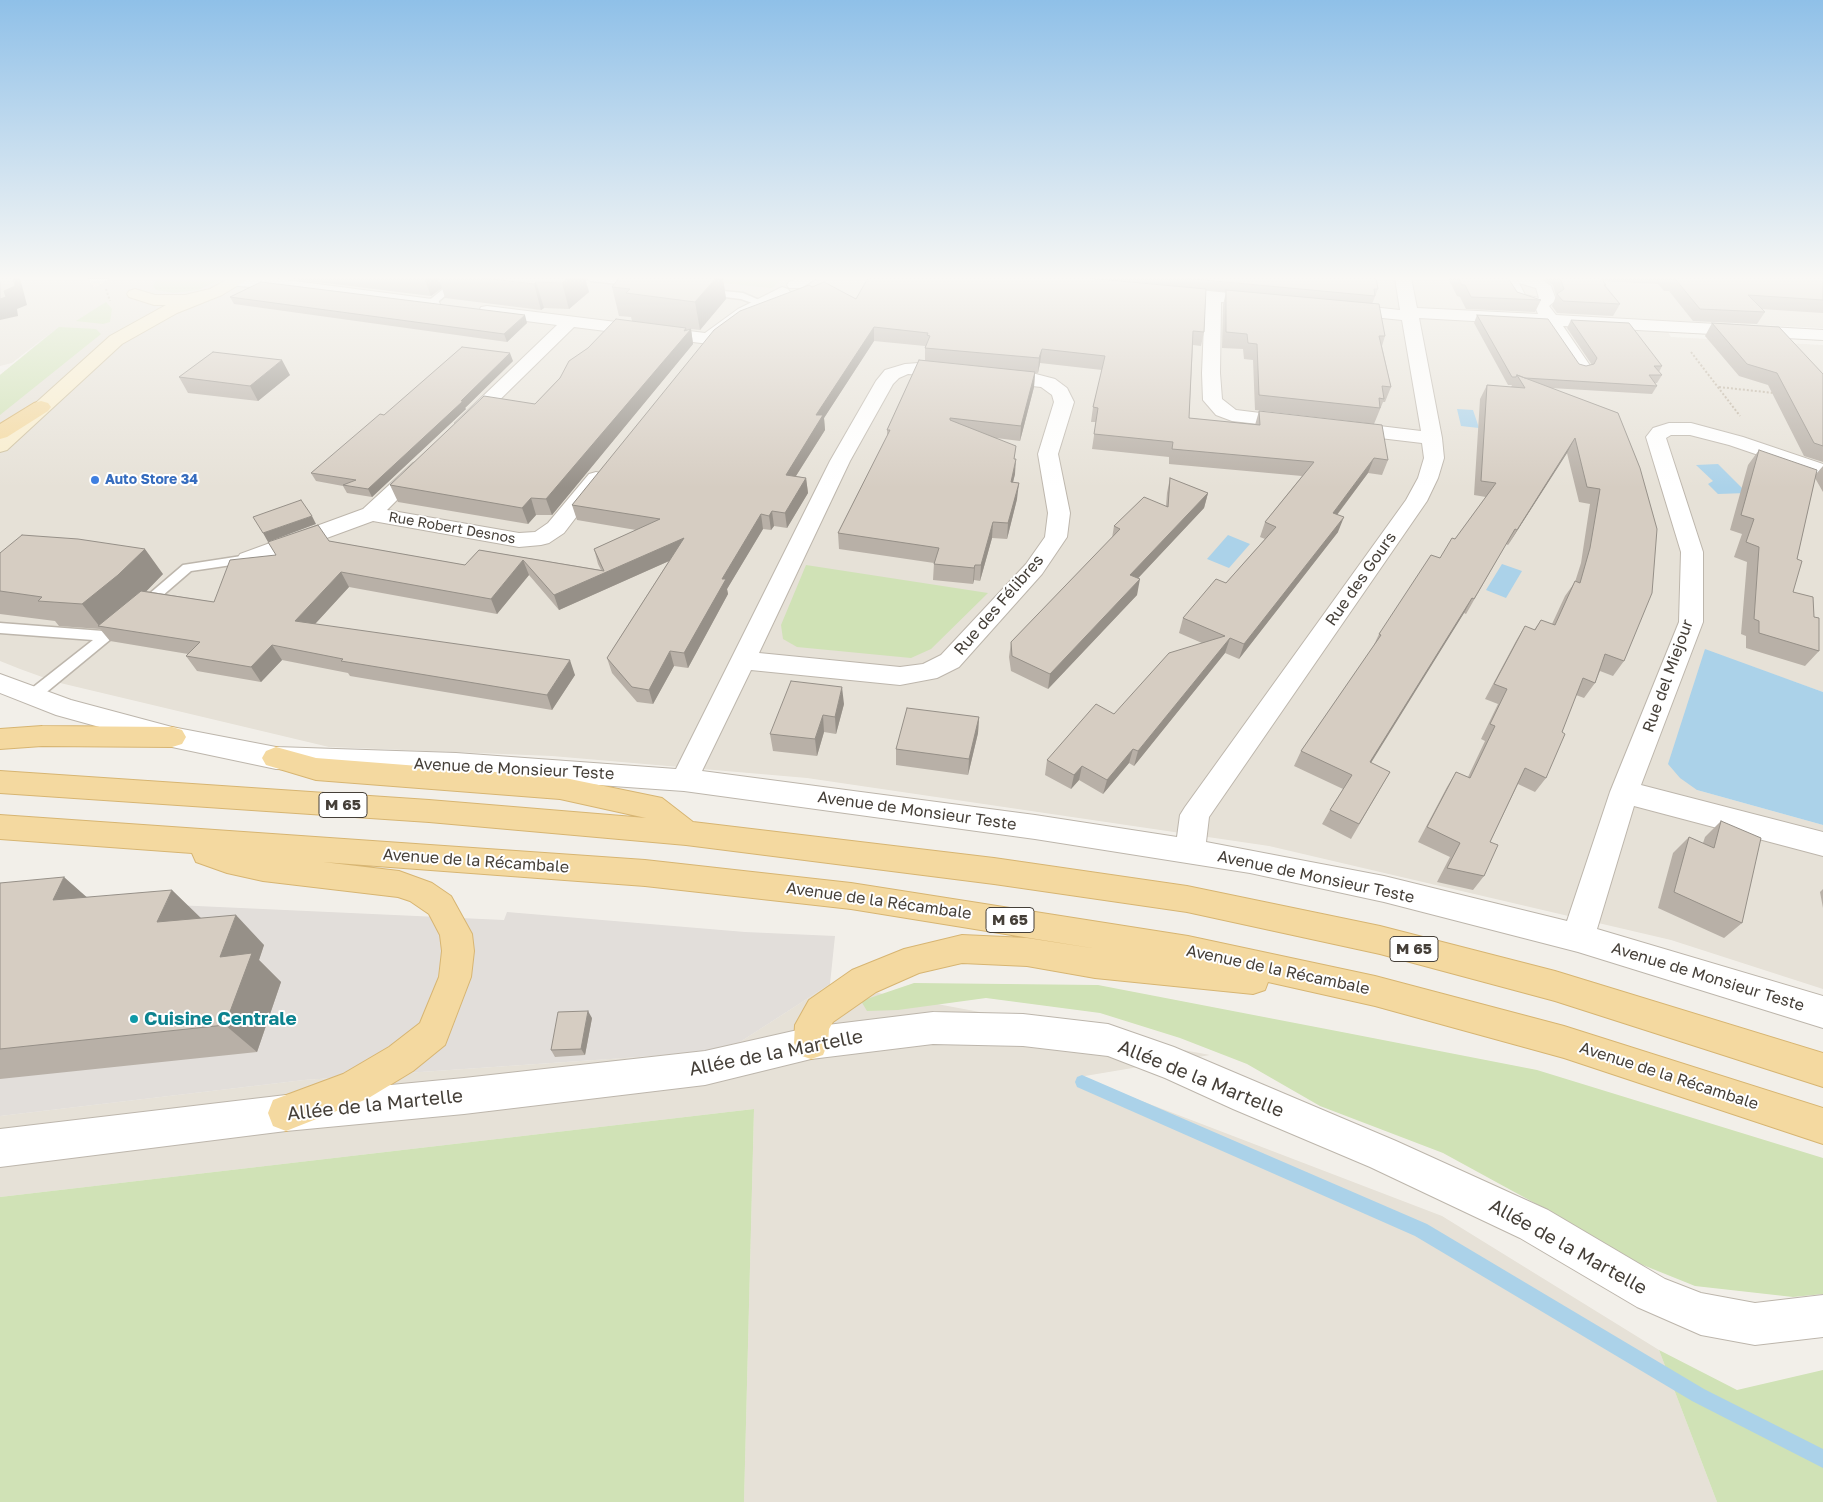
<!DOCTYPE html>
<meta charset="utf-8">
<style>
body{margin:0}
canvas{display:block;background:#f2efe9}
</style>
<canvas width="1823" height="1502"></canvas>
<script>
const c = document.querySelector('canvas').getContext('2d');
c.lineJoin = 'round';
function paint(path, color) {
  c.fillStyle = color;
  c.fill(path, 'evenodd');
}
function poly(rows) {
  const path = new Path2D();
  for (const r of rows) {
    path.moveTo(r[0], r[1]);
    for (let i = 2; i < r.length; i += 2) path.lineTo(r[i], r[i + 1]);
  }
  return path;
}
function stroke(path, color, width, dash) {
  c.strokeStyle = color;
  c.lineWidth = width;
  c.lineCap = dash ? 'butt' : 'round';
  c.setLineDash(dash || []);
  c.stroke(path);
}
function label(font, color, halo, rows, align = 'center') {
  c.font = font + ' "Golos Text",sans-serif';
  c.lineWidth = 4;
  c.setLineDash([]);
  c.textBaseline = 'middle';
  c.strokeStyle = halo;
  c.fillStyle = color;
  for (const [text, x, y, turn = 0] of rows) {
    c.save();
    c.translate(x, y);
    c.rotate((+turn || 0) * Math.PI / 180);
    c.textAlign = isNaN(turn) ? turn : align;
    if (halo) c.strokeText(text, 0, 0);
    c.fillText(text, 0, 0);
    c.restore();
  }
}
paint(poly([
 [0,278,88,278,94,288,110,278,1823,278,1823,328,1660,320,1671,337,1823,345,1823,692,1705,650,1697,790,1823,825,1823,989,1671,940,1269,846,807,778,552,756,329,747,56,682,20,669,0,661,0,375,53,331,12,363,0,366],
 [830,984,1210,1055,1079,1077,1442,1216,1659,1350,1717,1502,744,1502,754,1109,0,1197,0,1116,304,1080,726,1051]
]), '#e6e1d7');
paint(poly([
 [0,897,504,920,507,912,745,932,835,936,830,984,726,1051,304,1080,0,1116]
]), '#e2deda');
paint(poly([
 [157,278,223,278,198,290,174,293,156,290,153,286],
 [670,278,783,278,772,288],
 [106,302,112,309,110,322,103,324,76,321],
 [59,327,96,329,101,334,0,415,0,375],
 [806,565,988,593,931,649,911,658,797,647,783,639,781,625],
 [914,983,1098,985,1347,1033,1537,1070,1823,1158,1823,1294,1793,1297,1695,1286,1618,1255,1551,1212,1443,1153,1320,1106,1247,1064,1180,1038,1100,1013,986,998,898,1010,867,1011,861,1001],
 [754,1109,744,1502,0,1502,0,1197],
 [1659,1350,1737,1390,1823,1370,1823,1502,1717,1502]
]), '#d0e2b6');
paint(poly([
 [1457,409,1473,410,1479,428,1461,426],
 [1718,464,1747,493,1718,494,1708,484,1713,481,1696,465],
 [1228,535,1250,544,1229,568,1207,559],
 [1502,564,1522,571,1506,598,1486,590],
 [1705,649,1823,692,1823,825,1697,790,1680,778,1668,764]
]), '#abd2e9');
paint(poly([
 [1082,1075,1427,1224,1704,1389,1823,1449,1823,1468,1692,1401,1415,1236,1077,1087,1075,1082,1077,1077,1082,1075]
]), '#abd2e9');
const service = poly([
 [282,278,291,278,282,286,276,286,276,282,282,278],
 [457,278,466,278,433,306,427,306,427,302,457,278],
 [587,278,614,278,637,280,641,283,637,286,591,281,587,278],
 [704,289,743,293,766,303,761,306,741,299,701,294,700,292,704,289],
 [248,555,254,559,252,562,191,571,147,609,142,610,135,606,183,565,248,555],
 [120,620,127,624,111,639,37,700,27,700,25,696,27,692,93,640,0,633,0,623,103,631,120,620]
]);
const minor = poly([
 [232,278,279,279,432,299,438,300,440,304,438,308,432,309,279,289,238,286,232,284,230,281,232,278],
 [797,278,817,278,801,288,789,288,787,285,789,282,797,278],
 [1395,278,1411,278,1417,308,1538,314,1536,309,1513,303,1505,291,1502,281,1504,278,1540,278,1551,286,1556,300,1549,306,1556,315,1823,330,1823,340,1563,326,1591,367,1588,371,1582,372,1576,371,1545,325,1419,318,1442,438,1444,458,1438,478,1427,501,1209,817,1206,842,1384,876,1567,921,1610,792,1679,622,1681,552,1646,437,1653,428,1669,423,1691,423,1743,437,1823,464,1823,477,1729,445,1690,435,1671,435,1666,438,1703,552,1703,622,1641,785,1823,832,1823,856,1634,806,1597,929,1823,996,1823,1028,1578,952,1384,902,1250,873,1035,839,684,791,456,775,276,769,172,747,56,715,0,693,0,674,71,700,172,727,276,747,456,753,676,769,830,461,876,381,885,370,905,364,919,363,953,365,959,367,962,371,959,375,953,377,908,374,899,378,893,384,850,461,759,653,900,667,923,664,941,655,1026,564,1045,537,1048,513,1038,454,1054,402,1052,395,1041,387,998,382,991,380,989,376,991,372,998,370,1032,373,1055,379,1067,388,1074,402,1058,454,1070,513,1067,537,1042,574,959,667,937,678,900,685,751,670,702,771,1035,815,1177,837,1180,815,1185,807,1406,500,1418,478,1424,458,1422,443,1346,434,1339,432,1336,428,1339,424,1346,422,1421,431,1402,320,1343,314,1337,313,1335,309,1337,305,1343,304,1400,310,1395,278],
 [1519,283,1536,288,1539,298,1525,295,1519,283],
 [782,287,788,289,790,292,788,295,750,317,715,343,709,344,574,327,472,427,458,427,455,423,557,325,487,316,481,315,479,311,481,307,487,306,705,333,738,309,782,287],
 [1169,287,1269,297,1271,301,1269,305,1263,306,1221,302,1220,373,1222,399,1236,410,1301,418,1304,422,1301,426,1294,428,1232,421,1216,415,1203,400,1202,373,1205,300,1163,295,1161,292,1163,289,1169,287],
 [420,461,427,463,430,467,387,510,519,533,535,532,548,523,589,474,596,472,603,474,606,478,564,533,549,543,541,545,519,547,373,521,256,564,248,566,240,564,237,559,240,554,363,509,413,463,420,461],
 [933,1012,1023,1014,1108,1024,1174,1047,1396,1141,1548,1210,1665,1279,1701,1293,1755,1303,1823,1295,1823,1337,1755,1345,1701,1335,1637,1307,1520,1238,1370,1167,1233,1109,1165,1078,1108,1056,1023,1046,933,1044,811,1059,705,1085,464,1114,286,1131,0,1167,0,1129,286,1095,464,1078,705,1051,811,1027,933,1012]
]);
const secondary = poly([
 [230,278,250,278,222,295,177,313,122,344,7,450,0,452,0,435,110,336,166,305,154,305,129,297,127,294,129,291,135,289,155,295,185,295,210,289,230,278]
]);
const primary = poly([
 [41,401,48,403,51,407,48,411,7,437,0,439,0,424,34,403,41,401],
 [42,726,172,727,182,730,186,737,182,744,172,747,42,746,0,749,0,729,42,726],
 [276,747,316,758,560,777,662,798,693,822,994,858,1187,886,1380,926,1555,971,1823,1053,1823,1087,1555,1001,1380,954,1187,912,994,884,686,845,429,822,0,793,0,771,429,800,646,818,560,799,316,780,266,765,262,758,266,751,276,747],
 [0,815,645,860,851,883,1188,936,1375,976,1564,1026,1823,1108,1823,1144,1564,1058,1375,1006,1268,982,1265,990,1253,994,1095,978,1027,966,962,963,919,973,876,992,833,1022,829,1029,828,1043,823,1055,811,1059,799,1055,794,1043,795,1025,809,1000,852,970,904,949,962,935,1027,938,1098,949,851,909,645,886,323,862,399,871,432,883,451,896,472,934,474,951,471,977,445,1045,413,1071,367,1099,286,1131,273,1126,268,1113,273,1100,343,1074,389,1047,420,1023,439,977,442,951,440,935,429,914,410,901,398,897,263,881,227,873,196,862,192,853,0,839,0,815]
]);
stroke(service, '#bdb6ac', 3);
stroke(minor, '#bdb6ac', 2);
stroke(secondary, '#cdbf9d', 2);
stroke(primary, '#d7b572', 2);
stroke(poly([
 [106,289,110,301],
 [1691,352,1740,416],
 [1719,387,1774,393]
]), '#bdb19f', 2, [2, 2]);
paint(service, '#fff');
paint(minor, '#fff');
paint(secondary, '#f9edcc');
paint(primary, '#f4d9a0');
paint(poly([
 [292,278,585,278,589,292,569,309,544,308,541,310,445,298,442,288,431,296,293,279],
 [619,278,723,278,726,299,700,330,691,329,693,344,552,515,536,515,528,524,398,502,390,485,535,404,588,348,632,321,631,317,619,316,612,287],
 [868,278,1376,278,1378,289,1372,304,1385,336,1382,346,1391,387,1385,402,1383,402,1374,424,1255,410,1253,360,1244,359,1243,349,1222,348,1223,305,1226,292,1206,290,1204,332,1201,346,1193,345,1189,418,1255,425,1259,411,1388,460,1382,475,1368,473,1337,515,1338,532,1239,659,1225,653,1134,766,1129,763,1103,794,1079,780,1071,789,1045,775,1047,760,1114,714,1202,643,1179,633,1183,618,1226,583,1265,539,1260,537,1265,522,1302,476,1169,464,1169,457,1092,449,1096,422,1091,422,1093,407,1102,370,1040,363,1038,373,1020,371,1035,372,1034,387,1020,441,996,438,1014,459,1015,474,1013,482,1017,499,1007,539,992,538,980,581,974,580,973,584,933,580,934,563,839,549,838,533,887,436,887,430,925,361,925,346,874,341,824,418,825,430,796,476,806,478,808,493,787,528,774,526,771,530,763,529,727,589,728,594,688,668,674,666,653,704,637,702,612,673,607,658,669,561,559,610,529,575,497,614,349,587,315,624,575,675,552,710,350,676,348,673,282,660,261,682,197,671,186,656,188,654,110,641,100,629,59,626,55,621,0,614,0,553,163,574,146,591,214,602,276,555,329,541,465,565,479,550,601,570,598,564,594,549,636,530,577,520,572,505,812,287,856,299],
 [1448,278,1508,278,1517,292,1541,300,1535,312,1466,309,1460,297,1457,296],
 [1543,278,1823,278,1823,313,1761,309,1765,312,1757,324,1693,321,1669,291,1664,291,1658,284,1603,281,1606,285,1606,286,1620,304,1613,316,1557,313,1552,306,1556,296,1553,285],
 [230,297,527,323,507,342,234,304],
 [1477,315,1579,364,1586,366,1592,365,1567,328,1571,320,1662,366,1659,372,1662,375,1657,383,1655,383,1657,386,1652,394,1551,388,1618,413,1624,661,1613,676,1600,671,1595,683,1584,698,1576,695,1562,732,1546,778,1535,792,1518,784,1490,842,1484,876,1473,890,1437,882,1450,857,1418,842,1447,787,1456,772,1468,777,1485,741,1481,739,1498,704,1485,699,1516,641,1525,626,1534,630,1541,620,1552,624,1565,596,1575,582,1581,563,1590,504,1579,502,1567,453,1508,545,1506,544,1466,614,1464,613,1371,763,1390,772,1351,839,1322,824,1330,810,1343,789,1294,766,1301,751,1373,647,1379,634,1440,558,1455,539,1486,497,1474,495,1480,399,1487,385,1511,387,1512,385,1508,385,1474,323],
 [1712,323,1823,374,1823,462,1804,456,1768,385,1739,376,1705,336],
 [513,361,465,408,466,409,372,497,347,493,343,486,316,481,311,473,384,415],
 [290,375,258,401,188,393,179,377],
 [1759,450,1816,474,1823,466,1823,492,1815,478,1797,559,1793,592,1814,617,1819,651,1805,666,1746,648,1746,636,1741,634,1747,562,1734,557,1742,534,1730,530,1748,465],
 [1170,478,1208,493,1204,508,1138,578,1137,595,1048,689,1011,671,1009,657,1011,642,1112,538,1114,526,1166,506,1167,493],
 [844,704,836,734,824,732,817,756,773,751,770,734],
 [979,717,978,733,968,775,896,765,896,749],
 [1721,821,1742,923,1724,938,1658,908,1673,853,1689,837,1703,843,1705,837],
 [0,883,87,897,201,918,264,945,259,960,281,982,257,1052,0,1079],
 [1823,889,1823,908,1820,892],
 [592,1018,585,1055,555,1057,551,1050]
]), '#b8b0a7');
paint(poly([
 [13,278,20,278,27,305,17,309,18,316,0,320,0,299,4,291],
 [424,278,438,278,442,288,431,296],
 [568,278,585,278,589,292,569,309,562,283],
 [716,278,723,278,726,299,700,330,695,302],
 [536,282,544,308,541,310,534,284],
 [525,315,527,323,507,342,504,334],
 [874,327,874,341,824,418,825,430,787,490,786,475,816,415],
 [686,328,687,333,691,329,693,344,552,515,546,499],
 [1042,349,1040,363,1038,373,1039,358],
 [510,353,513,361,465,408,466,409,372,497,368,489],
 [282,360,290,375,258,401,250,386],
 [1035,372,1034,387,1020,441,1021,426],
 [1575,438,1567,453,1508,545,1517,530],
 [1374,458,1368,473,1327,528,1333,513],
 [1016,459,1015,474,1009,498,1011,482],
 [806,478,808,493,787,528,785,513],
 [1019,483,1017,499,1007,539,1008,523],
 [1208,493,1204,508,1127,590,1130,575],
 [531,498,536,515,528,524,522,508],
 [772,511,774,526,771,530,769,516],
 [761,514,763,529,727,589,728,594,688,668,684,653,722,579],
 [312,516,316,524,268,542,263,533],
 [1344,517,1338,532,1239,659,1244,644],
 [993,522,992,538,980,581,981,565],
 [684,538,687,553,559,610,554,595],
 [145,549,163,574,137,601,100,627,82,604],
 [523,560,529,575,497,614,491,599],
 [975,565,974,580,973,584,974,568],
 [341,572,349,587,304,636,295,621],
 [1140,579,1137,595,1048,689,1050,674],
 [1472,598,1464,613,1362,777,1370,762],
 [1230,638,1225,653,1134,766,1138,751],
 [272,645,282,660,261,682,251,667],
 [670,651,674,666,653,704,649,690],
 [570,660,575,675,552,710,547,695],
 [842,687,844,704,836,734,835,717],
 [823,715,824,732,817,756,815,739],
 [979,717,978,733,968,775,969,759],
 [1133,749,1129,763,1103,794,1107,780],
 [1082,766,1079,780,1071,789,1074,775],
 [64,877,99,908,53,900],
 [172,890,203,920,157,922],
 [236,915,264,945,259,960,281,982,257,1052,225,1025,220,957],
 [588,1011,592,1018,585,1055,581,1049]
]), '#969088');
const building = poly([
 [0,278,13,278,15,286,4,291,6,297,0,299,0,278],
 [484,278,568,278,562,283,536,282,534,284,484,278],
 [619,278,716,278,695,302,626,293,630,289,612,287,619,278],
 [868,278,1087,278,1206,289,1204,332,1193,331,1189,418,1260,425,1259,411,1382,425,1388,460,1374,458,1333,513,1344,517,1244,644,1230,638,1138,751,1133,749,1107,780,1082,766,1074,775,1047,760,1096,704,1114,714,1169,653,1225,636,1183,618,1216,579,1226,583,1276,527,1265,522,1314,462,1172,449,1173,442,1094,434,1098,408,1093,407,1105,356,1042,349,1039,358,925,348,930,336,927,335,928,333,874,327,816,415,823,415,786,475,806,478,785,513,772,511,769,516,761,514,722,579,726,579,684,653,670,651,649,690,632,687,607,658,684,538,554,595,523,560,491,599,341,572,295,621,570,660,547,695,341,661,343,659,272,645,251,667,186,656,200,642,98,626,141,591,214,602,230,560,276,555,268,542,318,525,329,541,465,565,479,550,604,571,594,549,660,519,572,505,714,330,740,311,809,285,812,287,824,282,856,299,868,278],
 [1183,278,1376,278,1378,289,1374,289,1375,296,1183,278],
 [1458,278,1508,278,1517,292,1541,300,1471,297,1465,285,1462,285,1458,278],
 [1560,278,1601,278,1606,285,1604,285,1620,304,1563,301,1557,294,1564,289,1560,278],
 [1670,278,1823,278,1823,300,1748,295,1765,312,1700,309,1676,280,1671,279,1670,278],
 [261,282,525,315,504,334,230,297,261,282],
 [1226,290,1379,304,1385,336,1379,336,1391,387,1382,386,1384,399,1379,398,1380,408,1259,395,1257,344,1248,343,1247,334,1226,332,1226,290],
 [1477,315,1548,319,1579,364,1586,366,1594,364,1597,358,1571,320,1629,323,1662,366,1654,366,1662,375,1649,375,1657,386,1525,378,1517,375,1516,377,1512,377,1477,315],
 [616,319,686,328,684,331,691,329,546,499,531,498,522,508,390,485,484,396,535,404,560,378,569,361,588,348,616,319],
 [1712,323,1779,327,1823,374,1823,446,1814,443,1777,373,1747,364,1712,323],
 [462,347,510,353,461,401,463,401,368,489,343,485,356,480,311,473,380,414,384,415,462,347],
 [213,352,282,360,250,386,179,377,213,352],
 [919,360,1035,372,1021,426,950,418,950,420,1016,446,1014,459,1016,459,1011,482,1019,483,1008,523,993,522,981,565,975,565,974,568,934,564,939,548,838,533,890,430,887,430,919,360],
 [1517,375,1618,413,1640,468,1657,529,1652,593,1624,661,1605,654,1595,683,1583,678,1562,732,1565,734,1546,778,1525,768,1490,842,1498,845,1484,876,1447,868,1460,843,1427,827,1456,772,1470,778,1495,726,1490,724,1507,689,1494,684,1525,626,1535,630,1541,620,1555,625,1575,581,1580,583,1590,548,1600,489,1587,487,1575,438,1517,530,1515,529,1474,599,1472,598,1370,762,1390,772,1359,824,1330,810,1352,775,1301,751,1381,635,1379,634,1431,555,1440,558,1452,538,1455,539,1496,483,1481,481,1487,385,1525,388,1517,375],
 [1759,450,1817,470,1797,559,1802,561,1793,592,1813,597,1814,617,1819,618,1819,651,1759,633,1759,621,1754,619,1759,547,1746,542,1754,519,1741,515,1759,450],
 [1170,478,1208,493,1130,575,1140,579,1050,674,1012,656,1011,642,1120,529,1114,526,1144,497,1168,507,1170,478],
 [301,500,312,516,263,533,253,517,301,500],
 [22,535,78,539,145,549,118,575,82,604,38,601,42,597,0,591,0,553,22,535],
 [791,681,842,687,835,717,823,715,815,739,770,734,791,681],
 [907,708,979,717,969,759,896,749,907,708],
 [1721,821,1761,838,1742,923,1674,892,1689,837,1714,848,1721,821],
 [64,877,53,900,172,890,157,922,236,915,220,957,252,953,225,1025,0,1049,0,883,64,877],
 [588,1011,581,1049,551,1050,558,1012,588,1011]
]);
paint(building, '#d6cdc2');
stroke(building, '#969088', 1);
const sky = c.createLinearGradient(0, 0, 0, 488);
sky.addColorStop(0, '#8fc0e8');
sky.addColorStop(0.57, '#f9f8f5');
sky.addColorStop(1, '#f9f8f500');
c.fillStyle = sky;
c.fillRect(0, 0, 1823, 488);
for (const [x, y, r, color] of [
 [95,480,5,"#3f7fe0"],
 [134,1019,5,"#0f9aa8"]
]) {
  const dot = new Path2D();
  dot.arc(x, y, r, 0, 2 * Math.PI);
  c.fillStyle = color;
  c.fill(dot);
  stroke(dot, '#fff', 2);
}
label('bold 14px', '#366cbe', '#fff', [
 ["Auto Store 34",105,480]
], 'left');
label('14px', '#453f38', '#fff', [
 ["Rue Robert Desnos",452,528,10]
]);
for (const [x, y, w] of [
 [343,805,48],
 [1010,920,48],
 [1414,949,48]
]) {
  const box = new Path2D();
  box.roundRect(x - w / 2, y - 12.5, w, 25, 4);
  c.fillStyle = '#fff';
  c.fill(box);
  stroke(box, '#453f38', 1);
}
label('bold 15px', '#453f38', null, [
 ["M 65",343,805],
 ["M 65",1010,920],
 ["M 65",1414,949]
]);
label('16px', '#453f38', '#fff', [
 ["Rue des Gours",1361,579,-55],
 ["Rue des Félibres",999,605,-49],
 ["Rue del Miejour",1668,676,-70],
 ["Avenue de Monsieur Teste",514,769,3],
 ["Avenue de Monsieur Teste",917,811,8],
 ["Avenue de la Récambale",476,861,4],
 ["Avenue de Monsieur Teste",1316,877,12],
 ["Avenue de la Récambale",879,901,8],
 ["Avenue de la Récambale",1278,970,12],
 ["Avenue de Monsieur Teste",1708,977,17],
 ["Avenue de la Récambale",1669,1076,18]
]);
label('bold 19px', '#0d838f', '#fff', [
 ["Cuisine Centrale",144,1019]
], 'left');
label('19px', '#453f38', '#fff', [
 ["Allée de la Martelle",776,1053,-11],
 ["Allée de la Martelle",1201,1079,22],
 ["Allée de la Martelle",375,1105,-6],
 ["Allée de la Martelle",1568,1247,29]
]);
</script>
